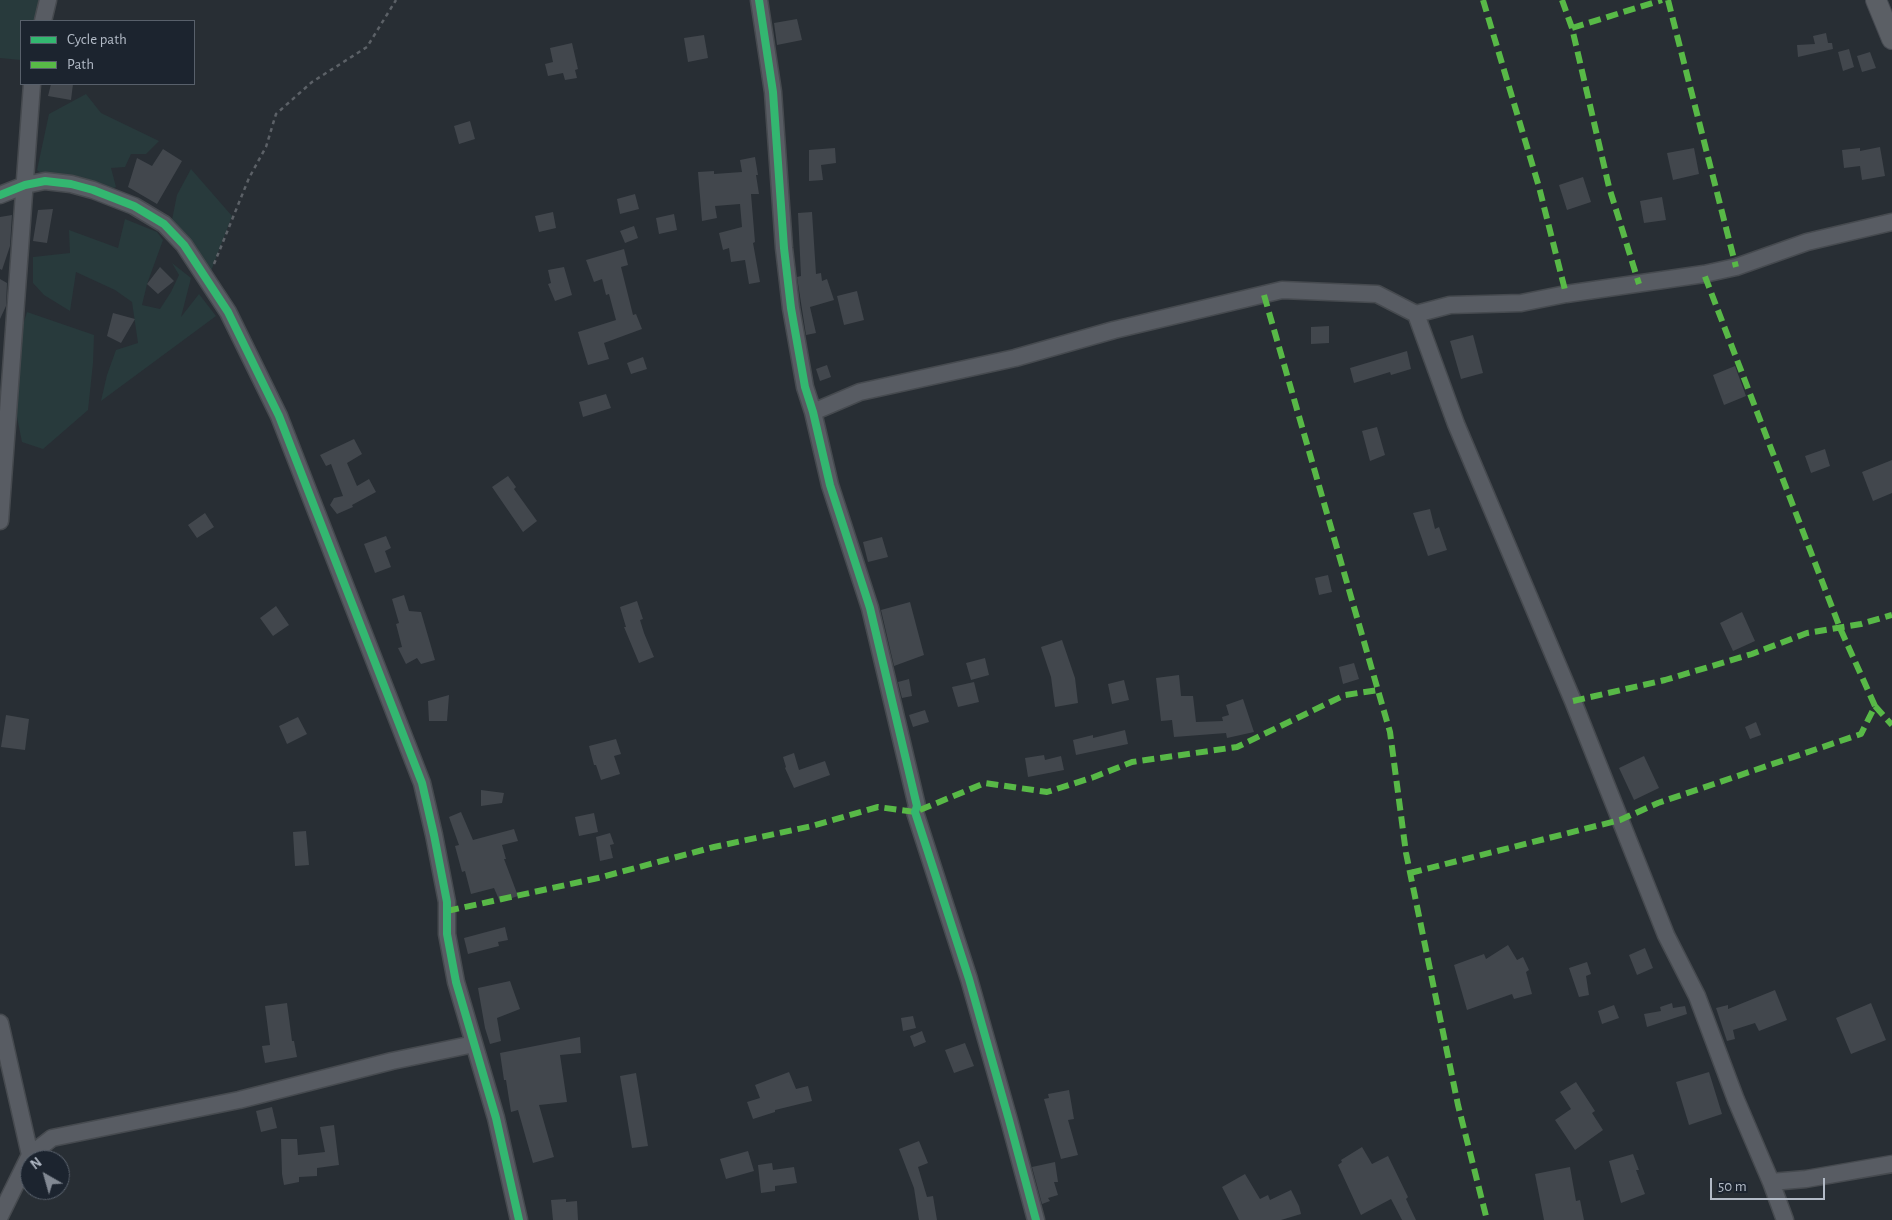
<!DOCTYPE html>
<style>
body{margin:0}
#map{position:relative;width:1892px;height:1220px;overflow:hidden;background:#282e34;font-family:"Alegreya Sans",sans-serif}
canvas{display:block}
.legend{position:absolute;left:20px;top:20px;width:175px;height:65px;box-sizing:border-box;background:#1c242f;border:1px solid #58606b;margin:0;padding:6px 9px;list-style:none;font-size:15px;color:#b2bac6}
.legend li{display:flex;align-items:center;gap:10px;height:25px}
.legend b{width:25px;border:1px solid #58606b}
.north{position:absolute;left:20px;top:1150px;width:50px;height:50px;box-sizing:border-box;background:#1c242f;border:1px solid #58606b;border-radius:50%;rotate:322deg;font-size:14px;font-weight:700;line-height:20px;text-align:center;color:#b2bac6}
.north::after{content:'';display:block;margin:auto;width:18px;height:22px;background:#828993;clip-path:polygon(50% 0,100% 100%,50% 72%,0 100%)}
.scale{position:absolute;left:1710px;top:1178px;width:115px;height:22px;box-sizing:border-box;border:2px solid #b2bac6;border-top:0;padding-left:6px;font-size:15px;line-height:18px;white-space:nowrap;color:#b2bac6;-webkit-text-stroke:4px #1c242f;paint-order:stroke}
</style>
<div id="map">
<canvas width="1892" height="1220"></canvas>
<ul class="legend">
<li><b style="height:6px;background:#33b770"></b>Cycle path</li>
<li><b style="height:6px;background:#58b947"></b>Path</li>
</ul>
<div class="north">N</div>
<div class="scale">50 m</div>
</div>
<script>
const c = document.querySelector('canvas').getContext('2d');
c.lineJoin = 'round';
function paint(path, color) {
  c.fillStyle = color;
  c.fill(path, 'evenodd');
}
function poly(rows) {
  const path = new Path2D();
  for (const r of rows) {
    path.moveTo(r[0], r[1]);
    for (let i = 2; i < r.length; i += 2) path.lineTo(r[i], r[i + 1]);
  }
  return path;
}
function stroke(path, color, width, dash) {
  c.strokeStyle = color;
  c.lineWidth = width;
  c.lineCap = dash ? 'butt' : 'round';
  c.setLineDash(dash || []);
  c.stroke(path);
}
paint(poly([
 [0,0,41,0,39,21,21,21,21,60,0,58],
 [86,94,101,113,159,141,146,154,131,154,125,167,111,168,116,187,102,193,52,182,37,170,49,114],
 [191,169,232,216,208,279,181,242,172,220,177,195],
 [125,219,157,232,163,240,147,284,142,305,160,309,171,292,179,275,172,263,191,278,181,317,199,294,216,316,101,401,107,375,116,350,138,343,132,302,115,290,76,272,70,311,44,295,33,283,33,257,70,253,69,230,118,248],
 [27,312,94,335,93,363,88,410,43,449,22,442,17,417,11,364]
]), '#283a3c');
paint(poly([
 [797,19,802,40,777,45,774,23],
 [1826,33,1828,43,1832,43,1833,49,1798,57,1797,45,1815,44,1813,36],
 [704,35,708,58,688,62,684,38],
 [572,43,578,69,575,70,577,78,565,80,563,73,548,76,545,64,553,62,550,48],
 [1849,49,1854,67,1843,71,1838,52],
 [1870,52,1876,68,1862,72,1857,56],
 [51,84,73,84,71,100,48,96],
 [470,121,475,139,459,144,454,126],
 [1880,147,1885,176,1862,180,1860,166,1844,168,1842,150,1860,148,1860,151],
 [835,148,836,163,821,165,823,180,809,181,809,150],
 [1694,148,1699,174,1673,180,1667,153],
 [163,149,182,161,157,204,128,187,137,158,152,166],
 [755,157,758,175,756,175,759,194,751,194,755,242,753,243,760,282,749,284,745,260,731,262,729,248,723,250,719,233,742,227,740,204,715,206,717,218,702,221,698,172,714,171,714,174,742,172,740,160],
 [1583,177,1591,202,1567,210,1559,185],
 [635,194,639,209,620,214,617,199],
 [1662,197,1666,220,1644,223,1640,201],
 [53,209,47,243,33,241,38,210],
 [553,212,556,228,539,232,535,216],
 [812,212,816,274,821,273,822,281,827,279,834,300,810,307,816,333,806,335,797,277,801,276,798,213],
 [674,214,677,230,659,234,656,218],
 [12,215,10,246,2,270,0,269,0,217],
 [634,226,638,238,625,243,620,231],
 [624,249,628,265,621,267,633,315,636,314,642,329,604,343,609,359,588,365,578,332,616,320,609,294,606,295,602,279,594,282,586,260],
 [160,267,174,281,158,294,147,284],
 [564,267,572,295,555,301,548,284,551,283,548,270],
 [0,279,7,283,6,306,0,319],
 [857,291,864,320,844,325,837,296],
 [113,313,135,319,121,343,107,336],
 [1329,326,1329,343,1311,344,1311,327],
 [1473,335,1483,373,1461,379,1450,341],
 [1407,351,1411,369,1391,375,1390,372,1354,383,1350,368],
 [643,357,647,369,631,374,627,363],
 [827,365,831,377,820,381,816,369],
 [1735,366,1746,396,1724,405,1713,375],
 [606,394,611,408,583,417,579,402],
 [1377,427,1385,455,1370,461,1362,431],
 [354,439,362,454,347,463,357,486,369,479,376,492,352,505,353,507,337,514,330,505,334,498,343,496,331,464,326,466,320,455],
 [1825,449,1830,466,1811,473,1805,456],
 [1892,460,1892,493,1873,501,1862,472],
 [508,476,516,487,514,489,537,521,523,532,492,487],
 [1430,509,1435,529,1439,527,1447,550,1428,556,1413,513],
 [205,513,214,527,197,538,188,525],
 [386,536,391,548,385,551,391,567,375,573,364,544],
 [882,537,888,557,868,562,863,542],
 [1328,575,1332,592,1319,595,1315,578],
 [404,595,409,611,421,612,435,660,421,664,417,658,406,664,398,648,402,647,396,624,399,623,392,599],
 [637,601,643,619,640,620,644,633,654,657,639,663,624,627,626,627,620,607],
 [910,602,924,655,894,666,881,610],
 [276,606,289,625,273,636,260,618],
 [1742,612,1755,641,1733,651,1720,623],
 [1062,640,1075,678,1078,703,1055,707,1051,677,1041,647],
 [985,658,989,675,971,680,966,663],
 [1354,663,1359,679,1343,684,1339,667],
 [1179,675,1181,696,1193,696,1196,722,1223,721,1222,717,1229,715,1226,705,1243,699,1254,732,1227,738,1226,733,1174,737,1172,720,1161,721,1156,678],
 [909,679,912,696,902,698,898,682],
 [1124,680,1129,700,1112,704,1108,684],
 [974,682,979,702,958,707,952,687],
 [449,695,447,721,429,721,428,701],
 [925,710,929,722,913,727,909,715],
 [6,715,29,719,25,750,1,747],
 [298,717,307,734,287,744,279,726],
 [1756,722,1761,735,1750,739,1745,727],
 [1125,730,1128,744,1076,755,1073,740,1093,735,1093,738],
 [616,739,621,754,614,756,620,774,601,780,596,765,594,765,589,746],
 [794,753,799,770,825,761,830,775,794,788,785,768,786,767,783,757],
 [1044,755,1045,760,1061,756,1064,770,1028,777,1025,758],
 [1644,756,1659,788,1634,800,1619,768],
 [481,790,504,793,502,803,481,806],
 [461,812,473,840,514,829,518,841,502,845,506,859,504,859,518,896,500,902,494,888,471,894,465,871,462,872,455,846,459,845,449,817],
 [594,813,598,832,579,836,575,817],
 [306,831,309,865,295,866,293,832],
 [610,833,614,844,610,845,613,858,600,861,596,837],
 [505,927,508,940,498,942,499,946,468,954,464,938],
 [1508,945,1517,960,1523,957,1529,970,1526,972,1532,994,1514,999,1512,994,1467,1010,1454,965,1484,954,1486,959],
 [1645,948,1653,968,1637,975,1629,955],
 [1587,962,1591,974,1586,976,1589,995,1579,997,1569,968],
 [510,981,520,1009,497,1018,501,1041,490,1044,485,1028,478,988],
 [1775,990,1787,1020,1759,1031,1755,1023,1733,1030,1735,1039,1727,1041,1716,1008,1728,1005,1728,1009],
 [287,1003,292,1041,294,1041,297,1057,265,1063,262,1046,270,1045,265,1006],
 [1672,1003,1673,1008,1685,1006,1687,1014,1647,1027,1644,1014,1661,1011,1660,1007],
 [1871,1003,1886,1040,1851,1054,1836,1018],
 [1614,1005,1619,1018,1602,1024,1598,1011],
 [913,1016,916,1028,903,1031,901,1018],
 [922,1031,926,1042,914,1047,910,1036],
 [580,1037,581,1053,560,1055,567,1102,539,1105,554,1157,533,1163,518,1110,511,1112,506,1080,504,1080,500,1053],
 [965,1043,974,1066,954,1073,945,1050],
 [789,1072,796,1089,808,1086,812,1101,775,1110,775,1112,753,1119,747,1102,760,1098,755,1085],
 [1709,1072,1722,1114,1689,1125,1676,1082],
 [636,1073,648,1146,632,1148,620,1076],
 [1576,1082,1595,1111,1592,1113,1603,1130,1575,1150,1555,1120,1571,1109,1560,1092],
 [1069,1090,1074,1119,1068,1120,1078,1155,1061,1159,1044,1099,1049,1098,1048,1094],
 [272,1107,277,1128,261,1132,256,1111],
 [334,1125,339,1165,317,1168,317,1176,299,1177,299,1182,284,1185,282,1174,281,1139,297,1139,298,1155,325,1152,320,1127],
 [919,1141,928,1163,918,1167,927,1197,933,1196,937,1220,919,1220,914,1188,899,1149],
 [1362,1147,1372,1164,1388,1156,1408,1197,1406,1199,1416,1220,1402,1220,1391,1199,1361,1215,1338,1165,1342,1162,1341,1160],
 [748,1151,754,1171,726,1179,720,1159],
 [1633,1154,1639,1170,1636,1170,1645,1194,1621,1203,1609,1161],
 [1055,1162,1058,1182,1054,1182,1058,1195,1048,1198,1050,1201,1042,1204,1032,1167],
 [772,1163,773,1170,794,1167,797,1183,775,1186,775,1191,761,1193,758,1165],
 [1570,1167,1576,1201,1580,1200,1584,1220,1544,1220,1535,1174],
 [1245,1174,1260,1199,1268,1195,1270,1200,1291,1190,1299,1206,1301,1214,1281,1220,1239,1220,1222,1187],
 [566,1199,566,1202,577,1201,578,1220,553,1220,551,1200]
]), '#42474d');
const minor = poly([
 [759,0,773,92,784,248,791,308,805,387,813,412,830,485,870,608,917,806,915,812,969,979,1009,1120,1036,1220],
 [43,21,48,0],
 [0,195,25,185,45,181,71,184,93,190,134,206,164,224,184,245,228,312,279,416,422,783,434,835,447,902,447,934,456,982,496,1118,519,1220],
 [1416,314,1456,424,1573,701,1666,935,1697,996,1736,1100,1771,1182],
 [813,412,860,392,1015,358,1114,330,1282,290,1377,294,1416,314,1450,305,1521,303,1566,294,1704,274,1736,267,1807,242,1892,222],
 [0,521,32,84],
 [0,1023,30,1155],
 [0,1216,30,1155,52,1138,239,1100,392,1061,474,1044],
 [1785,1220,1771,1182,1806,1179,1892,1164]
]);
const major = poly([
 [1876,0,1892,39]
]);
stroke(minor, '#464a4f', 19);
stroke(major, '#464a51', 22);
stroke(poly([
 [214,264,249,178,266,147,276,114,312,82,367,47,396,0]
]), '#5c6167', 2.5, [4, 4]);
stroke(minor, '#585c63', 16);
stroke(major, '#5b5f65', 20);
stroke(poly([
 [1483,0,1539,187,1566,294],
 [1562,0,1572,28,1609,187,1639,284],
 [1668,0,1736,267],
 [1572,28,1662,0],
 [1264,295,1390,732,1406,853,1458,1105,1487,1220],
 [1573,701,1665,680,1752,654,1807,633,1861,624,1892,615],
 [1875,706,1892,725],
 [1410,873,1620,820,1658,803,1861,734,1875,706,1840,628,1704,274],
 [447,911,598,878,714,847,812,826,878,807,915,812,985,783,1047,792,1094,777,1132,762,1237,747,1345,695,1378,690]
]), '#58b947', 6, [12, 6]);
stroke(poly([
 [759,0,773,92,784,248,791,308,805,387,813,412,830,485,870,608,917,806,915,812,969,979,1009,1120,1036,1220],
 [0,195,25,185,45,181,71,184,93,190,134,206,164,224,184,245,228,312,279,416,422,783,434,835,447,902,447,934,456,982,496,1118,519,1220]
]), '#33b770', 8);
</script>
